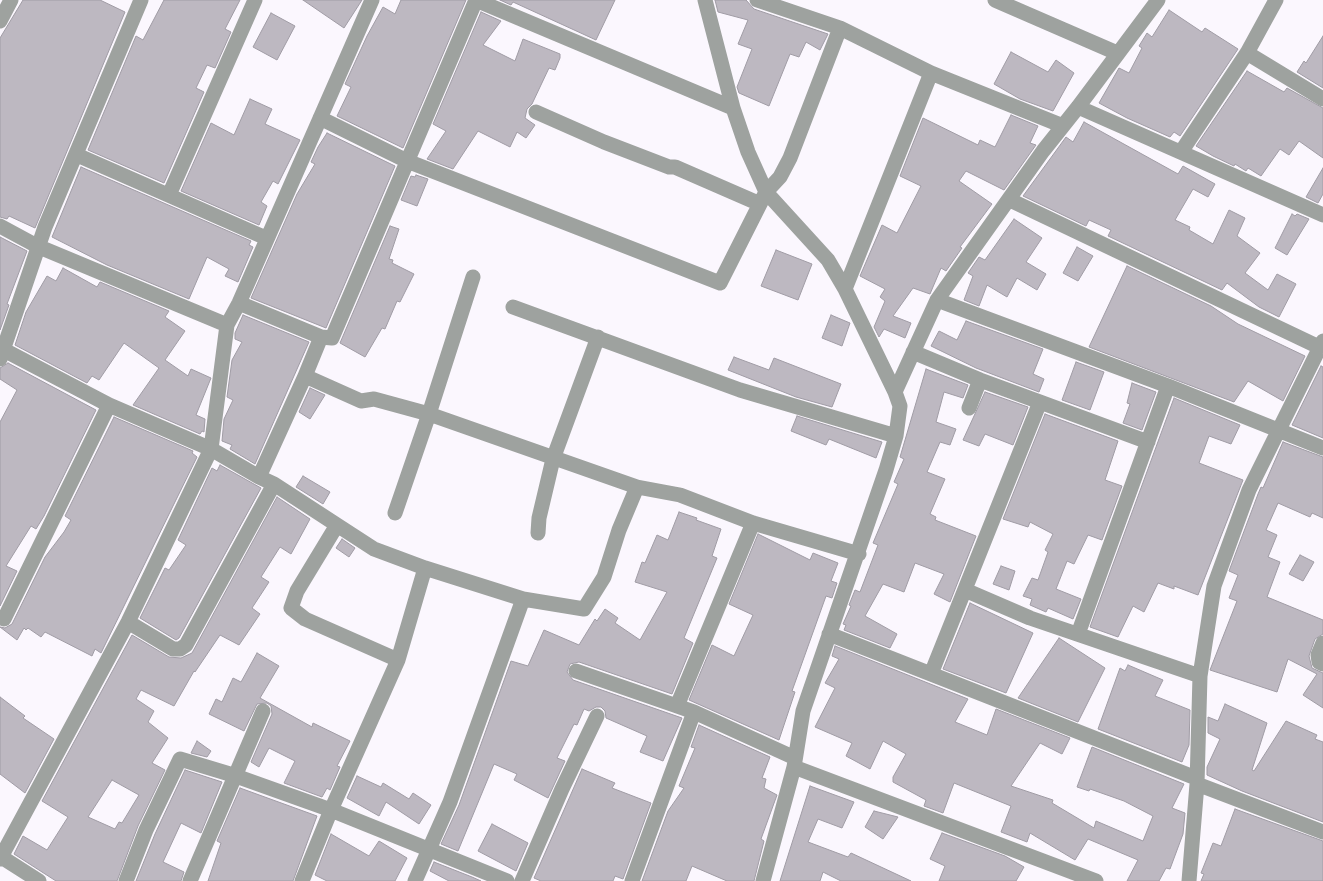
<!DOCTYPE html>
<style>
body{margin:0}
canvas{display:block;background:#fbf7fe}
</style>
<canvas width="1323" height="881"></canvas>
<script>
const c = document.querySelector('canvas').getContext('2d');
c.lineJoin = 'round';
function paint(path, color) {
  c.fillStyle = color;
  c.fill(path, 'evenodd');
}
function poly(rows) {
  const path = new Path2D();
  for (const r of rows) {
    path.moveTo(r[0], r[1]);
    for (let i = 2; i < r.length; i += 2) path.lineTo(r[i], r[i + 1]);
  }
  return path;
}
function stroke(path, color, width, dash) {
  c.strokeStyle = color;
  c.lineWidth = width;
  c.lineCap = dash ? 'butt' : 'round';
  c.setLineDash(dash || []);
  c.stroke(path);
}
const building = poly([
 [23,0,100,0,125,12,35,228,9,216,7,219,0,217,0,38,23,0],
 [164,0,240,0,225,29,231,32,215,68,207,65,196,88,204,92,164,183,88,150,136,36,143,40,164,0],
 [303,0,362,0,344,28,303,0],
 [401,0,466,0,403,148,337,116,351,87,345,84,367,36,383,7,395,14,401,0],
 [500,0,615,0,596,40,513,2,511,5,500,0],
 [715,0,746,0,754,9,828,34,820,50,806,42,799,57,790,54,769,106,739,93,737,87,752,49,738,44,748,20,718,12,715,0],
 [1169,10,1202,32,1205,28,1238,49,1180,136,1174,132,1170,137,1127,118,1099,103,1119,68,1129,73,1142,48,1139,46,1147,33,1152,37,1169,10],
 [481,12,501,21,483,45,515,61,523,39,560,54,560,58,555,70,549,68,532,104,527,109,525,118,535,125,526,138,517,132,510,147,478,131,453,169,427,159,446,131,433,124,481,12],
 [271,13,295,26,277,60,253,47,271,13],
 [1323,36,1323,88,1297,72,1304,61,1306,63,1323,36],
 [1011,52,1048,72,1056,60,1074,73,1053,111,1020,99,994,84,1011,52],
 [1247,71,1284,92,1287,88,1323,108,1323,158,1299,141,1289,155,1280,149,1261,176,1248,168,1246,171,1235,164,1234,166,1213,156,1196,146,1247,71],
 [250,99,272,109,265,124,300,140,278,184,273,181,261,202,267,206,259,225,181,191,211,123,234,135,250,99],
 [1011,115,1038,126,1030,143,1036,145,1004,190,966,171,959,181,992,204,960,247,962,248,946,271,941,268,930,294,913,288,893,316,911,323,905,338,884,329,879,337,874,327,885,301,880,297,885,289,860,276,882,225,897,233,921,186,900,176,923,118,978,145,980,140,995,147,1011,115],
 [1084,122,1178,174,1183,166,1215,184,1208,197,1193,189,1175,220,1190,227,1189,230,1213,244,1229,210,1245,218,1237,236,1260,253,1245,273,1268,290,1277,274,1296,284,1279,317,1259,307,1227,283,1222,290,1108,236,1111,230,1089,220,1086,226,1023,196,1066,137,1073,142,1084,122],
 [327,133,395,166,326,328,251,298,297,194,315,164,311,162,318,147,327,133],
 [81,167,251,241,249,245,253,247,238,282,225,276,229,269,207,257,189,299,107,265,52,237,81,167],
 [1323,168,1323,194,1318,203,1306,197,1323,168],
 [416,175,428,179,417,206,401,200,411,176,415,177,416,175],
 [1292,214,1295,216,1297,214,1309,219,1287,255,1275,248,1292,214],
 [1014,219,1042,238,1026,262,1046,274,1037,290,1017,278,1007,297,987,285,979,306,964,300,973,276,968,273,979,257,985,260,1014,219],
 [390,226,399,229,389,259,393,260,392,263,414,274,400,302,397,301,385,329,382,328,365,357,340,343,390,226],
 [0,237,27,251,7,304,9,305,0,330,0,237],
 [1077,247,1093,256,1078,281,1063,273,1077,247],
 [776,250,812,264,798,300,761,286,776,250],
 [1127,266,1211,306,1238,324,1305,356,1283,401,1248,381,1234,402,1089,347,1127,266],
 [63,268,97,287,100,282,169,311,165,317,185,331,165,360,188,376,191,369,211,378,196,415,205,419,204,432,202,431,200,434,133,405,159,368,124,343,99,380,92,376,87,383,15,345,26,312,47,276,56,281,63,268],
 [243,315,309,342,255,464,230,449,232,445,222,441,224,419,233,400,227,397,232,360,242,342,235,339,235,333,243,315],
 [831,315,850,323,842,346,822,338,831,315],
 [966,321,1043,349,1033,374,1044,379,1039,392,976,368,931,346,939,331,957,340,966,321],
 [734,357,769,370,774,358,841,384,832,407,796,397,728,370,734,357],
 [1076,362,1104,372,1090,410,1062,400,1076,362],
 [8,363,96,410,44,516,36,529,31,526,6,566,17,571,0,606,0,422,17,390,0,379,0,368,8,363],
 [1321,366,1323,367,1323,438,1292,425,1321,366],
 [926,369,968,385,963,398,944,392,936,422,956,429,950,445,940,442,927,472,945,479,930,514,936,517,935,520,976,536,950,602,934,594,944,574,915,563,904,592,883,584,865,616,897,634,890,648,844,630,846,625,843,624,851,606,849,605,855,590,860,592,878,545,873,543,898,484,894,482,904,459,900,457,926,369],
 [1132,383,1156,392,1142,430,1123,423,1130,404,1127,403,1132,383],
 [310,388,325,395,310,419,299,412,310,388],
 [985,392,1028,407,1013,445,985,434,979,446,963,440,985,392],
 [1174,398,1240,425,1231,444,1209,436,1199,463,1243,480,1198,595,1174,586,1174,589,1158,583,1144,612,1133,606,1118,637,1090,627,1174,398],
 [1045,414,1118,441,1105,480,1122,486,1102,540,1088,535,1074,564,1067,561,1056,589,1081,599,1073,619,1048,608,1046,612,1030,605,1032,599,1023,596,1032,578,1038,580,1048,552,1045,550,1053,534,1030,522,1028,527,1003,519,1045,414],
 [797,416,882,442,876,458,829,439,826,445,791,431,797,416],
 [114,417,193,451,192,453,197,457,101,653,95,649,92,656,45,632,41,637,28,628,26,630,24,628,17,640,0,627,5,628,12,624,45,557,64,532,71,520,65,516,114,417],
 [1283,442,1323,457,1323,518,1312,513,1310,517,1278,503,1266,530,1277,535,1268,557,1280,562,1267,597,1323,620,1323,634,1315,639,1309,656,1312,668,1323,673,1323,708,1303,695,1317,674,1288,659,1277,692,1210,670,1237,601,1229,598,1238,575,1229,571,1258,494,1261,487,1263,488,1283,442],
 [220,465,261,488,179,638,176,640,140,618,165,568,169,570,186,545,178,540,212,468,217,471,220,465],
 [303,476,330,492,323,504,296,487,303,476],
 [277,497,310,519,291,554,280,547,261,577,269,582,252,608,260,614,239,645,220,635,195,672,194,671,174,706,141,690,136,699,154,711,148,722,168,738,152,763,165,770,138,826,117,881,56,881,14,854,23,836,47,850,68,817,42,801,132,635,169,657,181,658,192,653,277,497],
 [112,780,139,795,122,823,119,822,115,829,88,817,112,780],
 [679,512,697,518,696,520,721,529,712,556,717,558,684,638,693,643,672,694,579,662,570,664,567,672,573,680,682,718,663,761,640,752,647,736,606,718,605,711,601,707,596,707,589,711,584,709,577,725,574,724,557,758,565,761,548,798,514,780,517,774,494,764,458,851,441,844,459,805,511,661,528,666,544,630,579,645,595,619,597,621,605,609,618,618,615,623,640,640,667,592,635,582,642,562,645,563,657,535,668,540,679,512],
 [758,534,810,560,813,553,838,563,831,581,837,583,832,598,826,596,792,691,795,692,779,740,689,700,712,645,734,656,753,615,729,604,758,534],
 [342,539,355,548,349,557,336,548,342,539],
 [1300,555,1314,562,1303,581,1289,574,1300,555],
 [1001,566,1015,571,1009,590,993,584,1001,566],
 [970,603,1033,633,1006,693,943,669,970,603],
 [1059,638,1105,668,1078,722,1018,698,1059,638],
 [835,646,968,699,955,722,987,735,996,709,1070,738,1062,754,1040,743,1011,786,1053,800,1052,803,1094,828,1096,821,1143,841,1153,816,1124,801,1090,789,1089,791,1077,787,1092,747,1184,784,1172,808,1185,813,1183,834,1170,869,1166,868,1159,881,1127,881,1138,860,1088,839,1075,860,1030,833,1027,842,1001,832,1011,806,954,783,943,813,924,806,926,800,893,782,893,777,906,754,883,741,870,769,846,756,852,743,815,727,835,688,825,683,839,659,832,656,835,646],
 [257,653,279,666,260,698,312,727,313,723,350,741,337,766,340,767,330,790,327,788,322,797,284,783,295,761,269,748,259,767,251,762,272,714,271,706,267,703,257,704,244,731,209,714,216,699,222,702,233,678,241,682,257,653],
 [1128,665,1163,680,1155,696,1190,710,1189,745,1182,762,1098,729,1120,668,1125,671,1128,665],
 [0,697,25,716,23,718,54,739,25,793,0,774,0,697],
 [1225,704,1267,723,1252,770,1254,771,1286,721,1317,735,1315,739,1323,742,1323,822,1242,791,1207,775,1207,767,1220,739,1208,733,1208,717,1218,721,1225,704],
 [699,725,770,757,762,778,766,779,764,788,777,795,761,839,764,841,754,881,727,881,692,866,686,881,642,881,668,811,684,788,679,786,695,748,691,747,699,725],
 [197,741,211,751,207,757,191,753,197,741],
 [582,769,615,783,612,788,651,803,623,879,615,876,613,881,541,881,534,878,582,769],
 [185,770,222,782,201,833,181,823,163,862,184,872,181,881,136,881,155,834,185,770],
 [357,776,381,787,383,783,409,799,413,793,431,805,419,824,386,802,379,816,347,798,357,776],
 [810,786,854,802,842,828,818,819,808,842,848,857,851,853,911,881,841,881,823,872,820,881,780,881,810,786],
 [240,788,317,816,293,881,208,881,221,843,217,841,240,788],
 [1235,809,1323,841,1323,881,1201,881,1204,874,1201,873,1213,843,1221,846,1235,809],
 [874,811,898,817,883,839,865,827,874,811],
 [492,824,528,843,516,871,478,851,492,824],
 [942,833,1005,856,1024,867,1016,881,939,881,945,866,930,859,942,833],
 [331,834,369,856,379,841,407,858,395,881,327,881,315,875,331,834],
 [434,862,472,877,481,881,449,881,430,871,434,862]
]);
paint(building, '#bdb8c1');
stroke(building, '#a09ca5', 1);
stroke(poly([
 [476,0,733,108],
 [705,0,733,108,748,152,766,192,828,260,845,289,895,392,900,406,896,436,886,470,803,711,794,767,763,881],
 [757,0,840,28,931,73,1063,126],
 [995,0,1117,53],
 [0,21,11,0],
 [1247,53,1323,99],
 [1078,107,1323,215],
 [536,112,604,142,669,167,675,167,760,204],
 [320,118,407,161,720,283,766,192,780,177,790,158,840,28],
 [1181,152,1247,53,1276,0],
 [77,155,266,238],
 [169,195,255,0],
 [1010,200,1319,347],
 [0,226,37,246,227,325],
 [845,289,931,73],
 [937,300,1168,386,1323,448],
 [239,303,321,337],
 [513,307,740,390,896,436],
 [4,350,109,405,211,449,259,477,305,376,361,401,374,399,429,414,473,277],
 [913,352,980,380],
 [0,359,45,227,141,0],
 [305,376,321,337,332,338,476,0],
 [895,392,937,300,1043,151,1078,107,1158,0],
 [1040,402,1148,442],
 [969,408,980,380,1040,402,931,674,1196,778],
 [274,484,337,525],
 [395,513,429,414,637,487],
 [753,523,677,706,694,712,795,758],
 [538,533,539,518,553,459,598,337],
 [425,568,374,549,337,525,297,591,291,608,305,619,398,660,331,810,507,881],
 [965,590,1030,618,1200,676],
 [4,619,109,405],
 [128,622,173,649,180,649,186,645,274,484,259,477],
 [829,634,931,674],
 [1078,634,1168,386],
 [1323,643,1318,655,1319,662,1323,664],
 [398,660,425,568,523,599,584,609,604,577,619,530,637,487,680,495,753,523,859,554],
 [576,671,677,706],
 [794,767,1096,881],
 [1197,784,1323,832],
 [0,856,39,881],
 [0,859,128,622,211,449,227,325,239,303,372,0],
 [126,881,146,830,180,759,233,775,331,810,302,881],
 [190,881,263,711],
 [415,881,450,802,523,599],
 [522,881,562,789,597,716],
 [632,881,694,712],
 [1189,881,1197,784,1200,676,1214,586,1249,490,1323,341]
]), '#9ea29f', 15);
</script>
